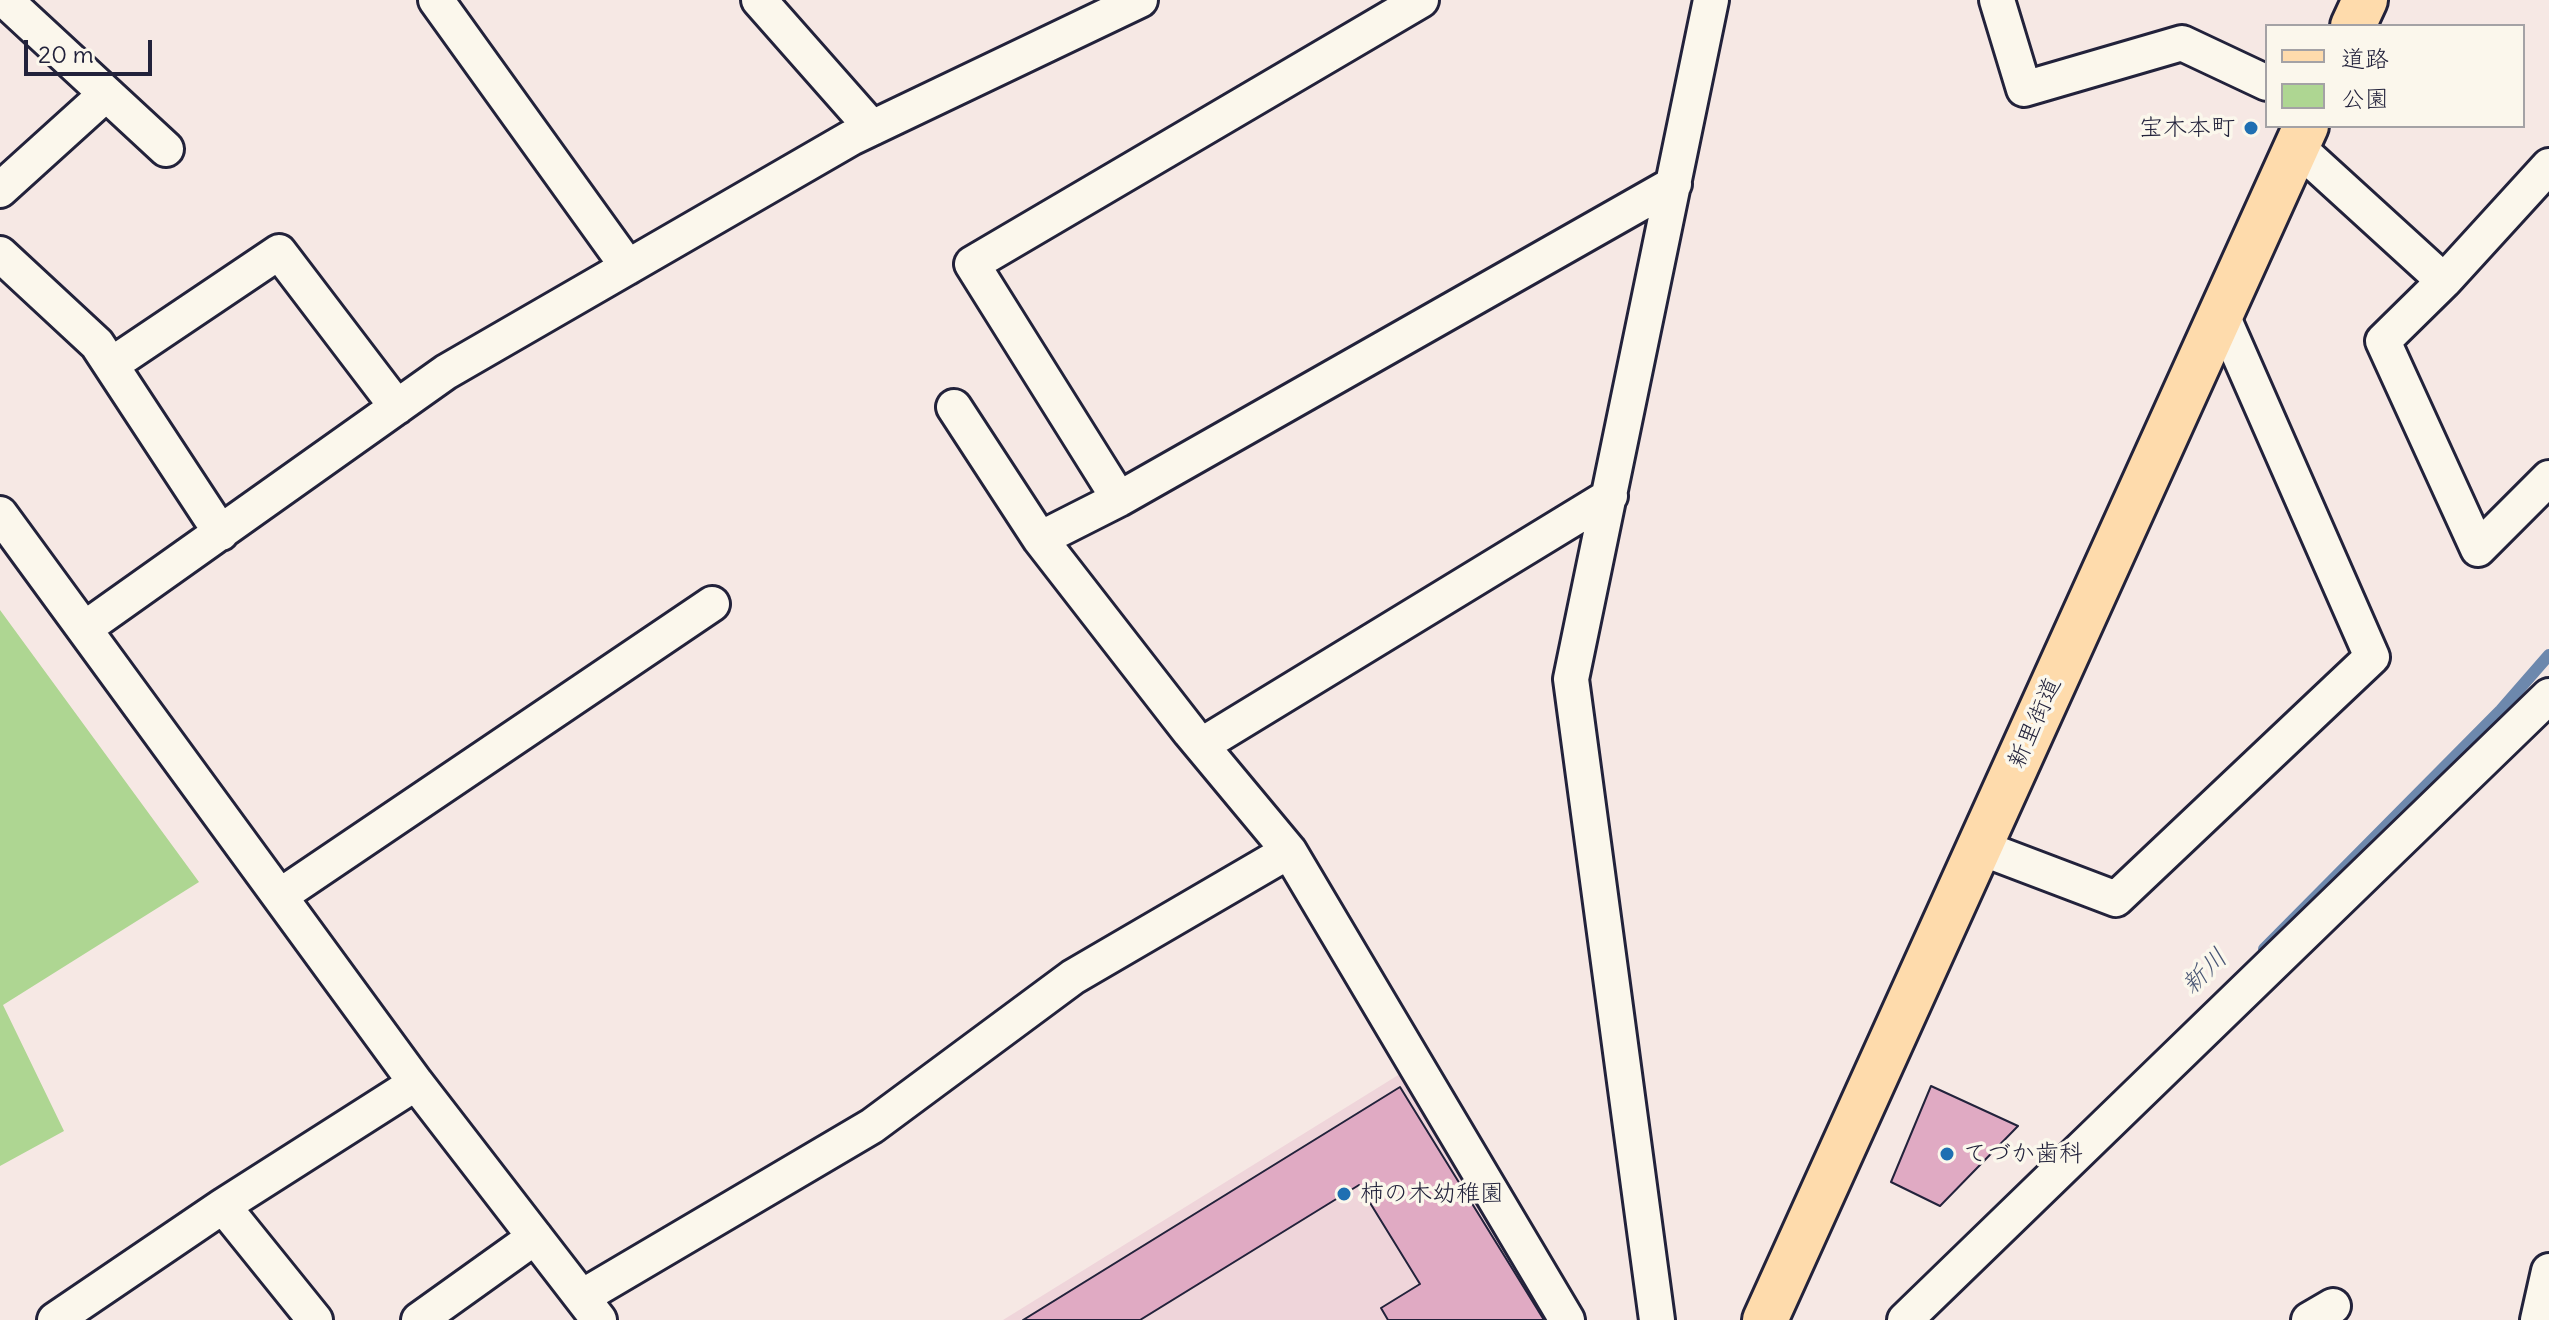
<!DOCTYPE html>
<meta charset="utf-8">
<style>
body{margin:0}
#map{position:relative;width:2549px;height:1320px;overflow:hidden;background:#f6e8e4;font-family:Delius,"Klee One",sans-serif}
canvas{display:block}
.legend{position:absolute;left:2265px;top:24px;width:260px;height:104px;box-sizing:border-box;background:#fbf7ec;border:2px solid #a4a2a5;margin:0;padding:10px 14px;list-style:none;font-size:24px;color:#22223b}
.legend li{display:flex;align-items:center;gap:16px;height:40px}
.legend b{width:40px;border:2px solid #a4a2a5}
.scale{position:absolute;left:24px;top:40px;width:128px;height:36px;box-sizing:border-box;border:4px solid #22223b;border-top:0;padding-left:10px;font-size:24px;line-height:28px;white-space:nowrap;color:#22223b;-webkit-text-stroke:6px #fbf7ec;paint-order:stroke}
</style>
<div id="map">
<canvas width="2549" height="1320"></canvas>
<ul class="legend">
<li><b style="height:10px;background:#fedbac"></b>道路</li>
<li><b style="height:22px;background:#aed692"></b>公園</li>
</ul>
<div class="scale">20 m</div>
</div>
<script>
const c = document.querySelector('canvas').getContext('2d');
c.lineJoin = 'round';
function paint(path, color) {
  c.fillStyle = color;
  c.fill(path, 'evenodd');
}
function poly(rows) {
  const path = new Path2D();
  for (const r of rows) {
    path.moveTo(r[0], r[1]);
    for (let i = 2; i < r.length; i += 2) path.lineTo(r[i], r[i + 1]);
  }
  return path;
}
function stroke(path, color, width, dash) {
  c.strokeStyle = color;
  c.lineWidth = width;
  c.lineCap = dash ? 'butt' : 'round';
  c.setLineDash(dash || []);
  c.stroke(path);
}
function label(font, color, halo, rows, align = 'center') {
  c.font = font + ' Delius,"Klee One",sans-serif';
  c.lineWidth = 7;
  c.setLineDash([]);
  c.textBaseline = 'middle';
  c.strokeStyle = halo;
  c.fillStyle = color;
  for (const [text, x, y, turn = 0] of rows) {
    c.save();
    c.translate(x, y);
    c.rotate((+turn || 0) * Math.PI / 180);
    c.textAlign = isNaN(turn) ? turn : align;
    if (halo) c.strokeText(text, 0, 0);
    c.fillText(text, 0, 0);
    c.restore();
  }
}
paint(poly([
 [1408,1069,1557,1320,1003,1320]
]), '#efd5da');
paint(poly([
 [0,610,199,882,3,1005,64,1131,0,1166]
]), '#aed692');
stroke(poly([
 [2264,949,2501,710,2549,655]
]), '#6d88ad', 12);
const building = poly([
 [1931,1086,2018,1126,1940,1206,1891,1182,1931,1086],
 [1400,1087,1544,1320,1388,1320,1381,1308,1420,1284,1359,1185,1140,1320,1023,1320,1400,1087]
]);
paint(building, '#e0aac3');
stroke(building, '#22223b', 2);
const minor = poly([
 [5,0,166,149],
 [436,0,628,267],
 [759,0,872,128],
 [1997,0,2024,89,2182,43,2267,83],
 [2296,146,2444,281,2549,166],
 [0,190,106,94],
 [0,254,97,344,221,533],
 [2444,281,2383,341,2478,549,2549,478],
 [111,365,279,252,397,407],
 [954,407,1040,539,1190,732,1289,851,1567,1320],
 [1119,499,1674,184],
 [0,514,416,1083,599,1320],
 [1040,539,1119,499,972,264,1421,0],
 [84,629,446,372,851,138,1140,0],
 [1202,745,1610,496],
 [1979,847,2116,899,2372,657,2221,313],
 [280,896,712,604],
 [223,1206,315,1320],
 [582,1297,872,1126,1073,977,1289,851],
 [55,1320,223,1206,416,1083],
 [419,1320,535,1237],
 [1657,1320,1571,679,1711,0],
 [1905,1320,2549,696],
 [2309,1320,2333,1306],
 [2538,1320,2549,1271]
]);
const primary = poly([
 [2353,26,2365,0],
 [1765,1320,2306,126]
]);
stroke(minor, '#22223b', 40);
stroke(primary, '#22223b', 50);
stroke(minor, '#fbf7ec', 34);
stroke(primary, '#fedbac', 44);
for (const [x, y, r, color] of [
 [2251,128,8,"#1f6fb2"],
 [1947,1154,8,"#1f6fb2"],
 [1344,1194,8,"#1f6fb2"]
]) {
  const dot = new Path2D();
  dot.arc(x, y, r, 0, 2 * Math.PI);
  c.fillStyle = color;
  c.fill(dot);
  stroke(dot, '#fbf7ec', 3);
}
label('24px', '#22223b', '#fbf7ec', [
 ["宝木本町",2235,128,"right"],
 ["てづか歯科",1963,1154],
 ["柿の木幼稚園",1360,1194]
], 'left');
label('24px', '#22223b', '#fbf7ec', [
 ["新里街道",2035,723,-66]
]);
label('italic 26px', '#485574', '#fbf7ec', [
 ["新川",2205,972,-45]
]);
</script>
